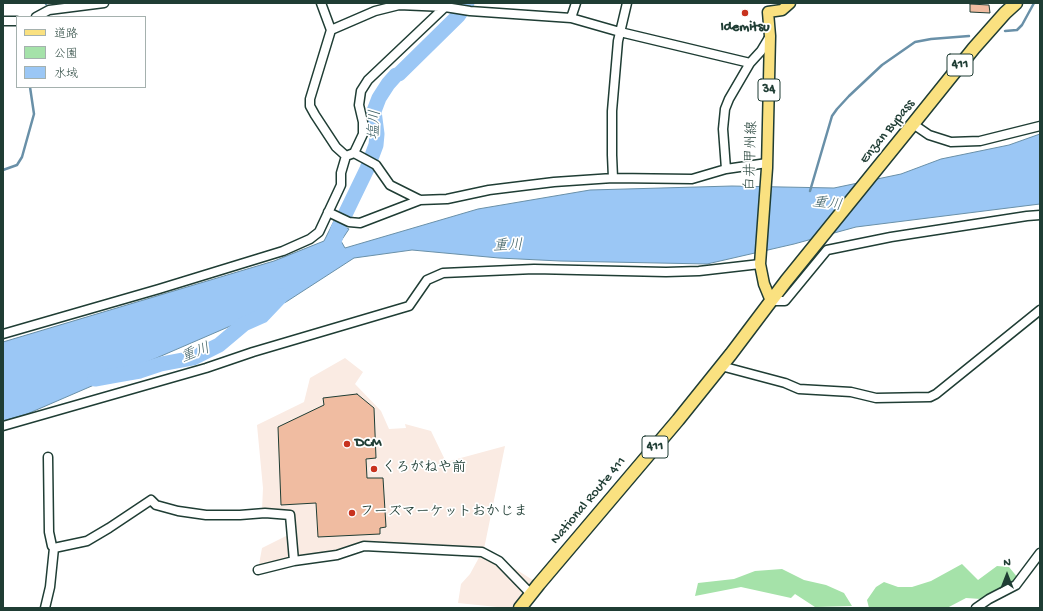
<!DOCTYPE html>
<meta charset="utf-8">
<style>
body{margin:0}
#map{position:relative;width:1043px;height:611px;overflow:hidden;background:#fff;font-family:"Gochi Hand","Klee One",sans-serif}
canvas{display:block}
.frame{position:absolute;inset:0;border:4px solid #1f3d34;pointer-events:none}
.legend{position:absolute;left:16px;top:16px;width:130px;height:72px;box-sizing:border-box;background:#fff;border:1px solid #a5b1ae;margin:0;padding:5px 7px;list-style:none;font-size:12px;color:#1f3d34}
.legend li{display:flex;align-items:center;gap:8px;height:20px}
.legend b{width:20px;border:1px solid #a5b1ae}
.north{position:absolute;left:987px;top:555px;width:40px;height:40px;-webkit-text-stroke:3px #fff;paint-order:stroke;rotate:0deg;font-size:11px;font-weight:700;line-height:16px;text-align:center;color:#1f3d34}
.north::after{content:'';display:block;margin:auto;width:14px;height:18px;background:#1f3d34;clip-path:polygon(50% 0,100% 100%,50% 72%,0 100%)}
</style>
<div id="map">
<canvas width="1043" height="611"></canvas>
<div class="frame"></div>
<ul class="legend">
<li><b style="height:5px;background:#fae180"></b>道路</li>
<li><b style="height:11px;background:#a5e2a9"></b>公園</li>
<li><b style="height:11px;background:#9bc7f5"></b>水域</li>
</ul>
<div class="north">N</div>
</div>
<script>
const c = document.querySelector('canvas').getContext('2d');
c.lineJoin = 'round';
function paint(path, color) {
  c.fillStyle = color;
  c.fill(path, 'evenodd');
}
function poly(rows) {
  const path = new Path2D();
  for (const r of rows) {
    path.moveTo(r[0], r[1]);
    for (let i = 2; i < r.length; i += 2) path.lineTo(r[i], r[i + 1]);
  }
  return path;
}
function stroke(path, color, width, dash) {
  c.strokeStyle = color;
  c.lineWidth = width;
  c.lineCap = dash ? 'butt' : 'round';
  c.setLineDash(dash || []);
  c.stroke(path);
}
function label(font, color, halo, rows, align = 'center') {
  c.font = font + ' "Gochi Hand","Klee One",sans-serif';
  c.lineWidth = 3.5;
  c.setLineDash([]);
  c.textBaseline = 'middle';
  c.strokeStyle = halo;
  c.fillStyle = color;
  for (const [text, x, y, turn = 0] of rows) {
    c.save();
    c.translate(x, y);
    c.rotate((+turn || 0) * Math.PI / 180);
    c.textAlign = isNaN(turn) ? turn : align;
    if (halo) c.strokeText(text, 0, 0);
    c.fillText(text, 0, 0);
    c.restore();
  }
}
paint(poly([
 [345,358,363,372,355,384,381,411,389,429,406,428,405,424,431,431,446,462,505,446,484,549,539,584,520,608,507,608,458,603,461,584,470,574,482,552,364,546,258,570,262,548,292,533,290,515,262,510,263,488,257,425,304,402,310,378]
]), '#faebe3');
paint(poly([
 [962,564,978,580,997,566,1009,567,1018,578,1009,586,981,599,966,598,947,608,869,608,867,600,876,587,884,582,898,587,912,587,931,581],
 [782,569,804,580,826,585,844,593,852,606,815,607,795,594,791,598,741,587,695,596,698,583,734,579,755,571]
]), '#a5e2a9');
const water = poly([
 [1040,134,1040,204,856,227,794,244,707,264,560,261,499,258,412,250,354,258,286,302,27,414,3,421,3,342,274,261,324,241,334,221,349,229,341,241,345,248,478,209,590,190,732,186,834,188,901,174,941,159,1009,145,1040,134]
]);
paint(water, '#9bc7f5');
stroke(water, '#6990a8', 1);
stroke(poly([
 [46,4,46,3],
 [1005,31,1017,30,1022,25,1034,3],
 [3,170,17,165,22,157,34,114,30,87],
 [810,191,832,116,837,109,849,96,882,65,915,42,931,39,969,36]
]), '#6990a8', 2.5);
stroke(poly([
 [334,242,338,229,367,169,376,145,377,134,374,111,379,98,388,84,396,75,399,74,458,16,467,3],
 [95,379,117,375,140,371,161,364,193,358,219,345,244,324,262,316,281,296]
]), '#9bc7f5', 15);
const building = poly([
 [970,4,989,5,990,13,970,12,970,4],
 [357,394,374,408,376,458,366,459,367,478,383,478,386,527,380,528,380,534,318,537,316,503,281,505,278,427,324,405,323,398,357,394]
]);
paint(building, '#f0bca1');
stroke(building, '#1f3d34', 1);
const minor = poly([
 [321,3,331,30,310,99,310,106,315,115,336,147,346,156,354,153,376,165,390,185,420,200,447,199,489,190,554,182,613,178,692,179,726,169,723,129,725,109,729,99,750,63,761,51,770,36],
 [36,17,49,10,104,3],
 [571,18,576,3],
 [3,21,17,21],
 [331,30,375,11,399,5,445,7,470,11,571,18,620,32,750,63],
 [913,124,929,135,951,142,980,141,1040,126],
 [354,153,363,134,363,122,359,105,361,91,368,80,445,7],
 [726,169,767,163],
 [613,178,612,155,612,111,618,41,627,3],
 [328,212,349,222,360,223,420,200],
 [771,301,785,301,827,250,891,237,1027,216,1040,215],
 [3,334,159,289,283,251,310,239,319,232,341,185,341,173,346,156],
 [721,366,785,383,799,389,851,392,876,398,930,397,936,394,1040,310],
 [3,426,206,368,253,352,409,306,427,280,443,273,534,269,666,272,699,271,760,264],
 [54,548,87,541,109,528,151,500,156,505,178,511,206,515,240,515,265,513,290,515,294,561],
 [258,570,294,561,337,555,364,546,482,552,499,561,531,594],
 [45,608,50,587,54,548,52,546,49,532,48,457],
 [976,608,989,599,1016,585,1040,553]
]);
const major = poly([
 [771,301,764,284,760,264,767,168,770,36,768,12,782,10,790,3]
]);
const highway = poly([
 [520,608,539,584,678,420,731,354,786,281,913,124,974,48,1005,13,1016,3]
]);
stroke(minor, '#1f3d34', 11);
stroke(major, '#1f3d34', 13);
stroke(highway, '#1f3d34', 15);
stroke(minor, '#fff', 8);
stroke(major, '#fae180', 10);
stroke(highway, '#fae180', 12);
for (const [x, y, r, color] of [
 [745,13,4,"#c8321e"],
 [347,444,4,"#c8321e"],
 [374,469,4,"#c8321e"],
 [352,513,4,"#c8321e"]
]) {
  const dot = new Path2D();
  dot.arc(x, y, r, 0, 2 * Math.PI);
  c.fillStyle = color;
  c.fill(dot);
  stroke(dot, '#fff', 1.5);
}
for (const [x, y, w] of [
 [960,65,26],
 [769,90,22],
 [655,447,26]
]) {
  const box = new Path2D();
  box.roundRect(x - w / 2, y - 11, w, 22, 3);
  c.fillStyle = '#fff';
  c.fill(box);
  stroke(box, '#1f3d34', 1);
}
label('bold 13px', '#1f3d34', null, [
 ["411",960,65],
 ["34",769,90],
 ["411",655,447]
]);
label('bold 14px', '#1f3d34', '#fff', [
 ["Idemitsu",745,28,"center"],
 ["DCM",355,444],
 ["くろがねや前",382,469],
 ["フーズマーケットおかじま",360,513]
], 'left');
label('14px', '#1f3d34', '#fff', [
 ["Enzan Bypass",888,132,-51],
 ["白井甲州線",752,156,-88],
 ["National Route 411",589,501,-50]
]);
label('italic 15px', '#3e6064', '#fff', [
 ["塩川",376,125,-87],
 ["重川",827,205,8],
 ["重川",508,247,-2],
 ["重川",196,354,-21]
]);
</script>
